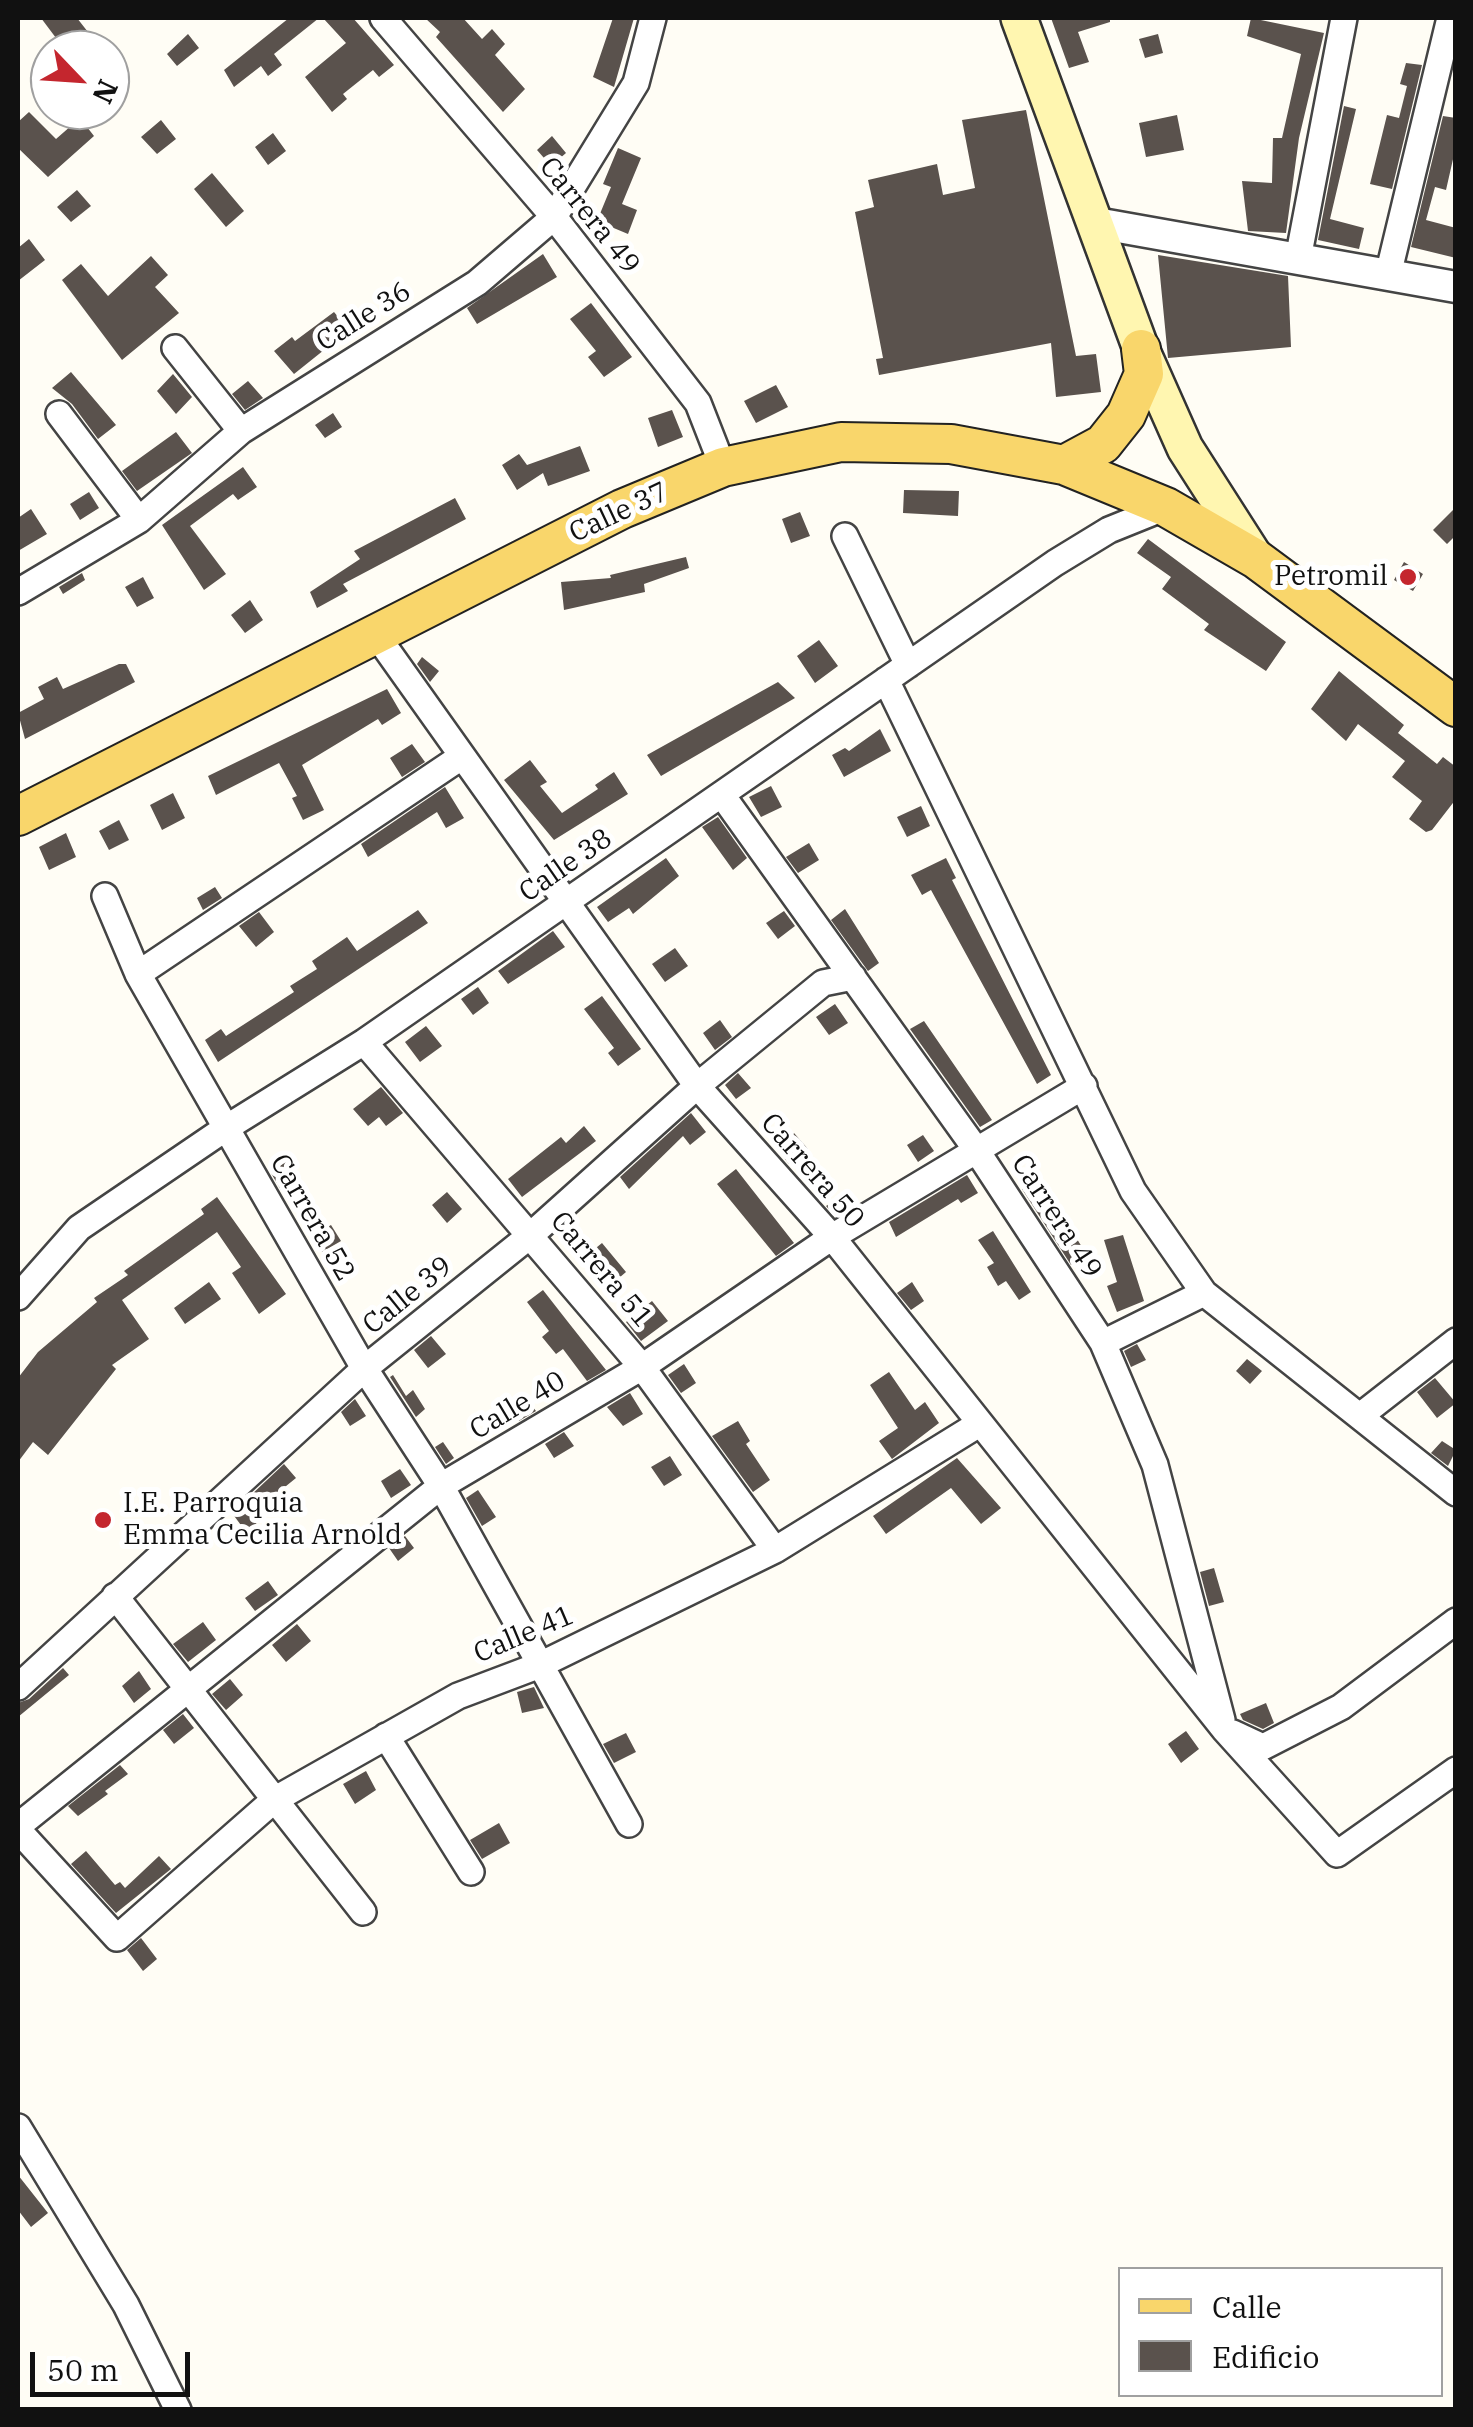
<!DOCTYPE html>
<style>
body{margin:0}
#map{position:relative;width:1473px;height:2427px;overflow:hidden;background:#fffdf5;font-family:"IBM Plex Serif",serif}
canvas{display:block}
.frame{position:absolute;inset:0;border:20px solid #111;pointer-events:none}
.legend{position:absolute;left:1118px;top:2267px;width:325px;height:130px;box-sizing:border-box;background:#fff;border:2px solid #a0a0a0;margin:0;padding:12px 18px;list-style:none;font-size:30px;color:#111}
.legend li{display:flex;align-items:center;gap:20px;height:50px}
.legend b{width:50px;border:2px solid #a0a0a0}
.north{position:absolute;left:30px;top:30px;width:100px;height:100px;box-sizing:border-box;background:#fff;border:2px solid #a0a0a0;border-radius:50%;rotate:115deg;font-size:28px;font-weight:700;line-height:40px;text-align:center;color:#111}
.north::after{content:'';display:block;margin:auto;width:35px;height:45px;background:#c4262e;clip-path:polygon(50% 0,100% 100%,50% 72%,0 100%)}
.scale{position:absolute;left:30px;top:2352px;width:160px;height:45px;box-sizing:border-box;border:5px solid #111;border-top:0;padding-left:12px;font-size:30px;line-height:35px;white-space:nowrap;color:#111;-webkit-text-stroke:8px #fff;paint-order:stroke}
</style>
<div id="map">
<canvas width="1473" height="2427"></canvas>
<div class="frame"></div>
<ul class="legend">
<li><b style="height:12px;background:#f9d66b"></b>Calle</li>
<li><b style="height:28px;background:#5a524d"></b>Edificio</li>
</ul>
<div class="north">N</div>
<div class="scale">50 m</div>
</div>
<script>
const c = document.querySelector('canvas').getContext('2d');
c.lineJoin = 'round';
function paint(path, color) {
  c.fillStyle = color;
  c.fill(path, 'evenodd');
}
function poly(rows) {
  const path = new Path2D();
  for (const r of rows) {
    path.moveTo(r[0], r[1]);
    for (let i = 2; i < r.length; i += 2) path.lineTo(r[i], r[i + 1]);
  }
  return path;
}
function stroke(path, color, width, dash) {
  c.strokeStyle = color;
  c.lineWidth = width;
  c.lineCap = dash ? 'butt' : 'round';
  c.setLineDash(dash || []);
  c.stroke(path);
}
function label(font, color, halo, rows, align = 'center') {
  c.font = font + ' "IBM Plex Serif",serif';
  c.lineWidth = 10;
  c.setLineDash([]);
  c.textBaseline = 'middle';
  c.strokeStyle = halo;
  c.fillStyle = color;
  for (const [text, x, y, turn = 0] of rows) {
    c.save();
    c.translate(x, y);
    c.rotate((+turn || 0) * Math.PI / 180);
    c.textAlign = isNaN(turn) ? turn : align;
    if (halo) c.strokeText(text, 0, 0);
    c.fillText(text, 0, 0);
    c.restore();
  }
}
paint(poly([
 [41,18,77,18,102,50,65,50],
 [289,18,319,18,274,54,282,65,268,76,261,66,234,87,224,70],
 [323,18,353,18,394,65,379,77,373,70,343,94,347,99,332,112,305,77,346,43],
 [425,18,463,18,482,39,492,29,505,44,495,55,525,89,503,112,436,37,440,32],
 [613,18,634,18,614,87,593,77],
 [1051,18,1110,18,1110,22,1078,32,1089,62,1069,68],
 [1251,18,1324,33,1299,138,1286,233,1248,231,1242,181,1272,183,1273,138,1282,138,1301,54,1247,36],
 [188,34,199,48,177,66,167,54],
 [1158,34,1163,53,1145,58,1139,39],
 [1406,63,1422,65,1392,189,1370,184,1387,115,1399,118,1407,86,1400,84],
 [1344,106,1356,109,1330,219,1364,228,1359,249,1318,240],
 [1026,110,1076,356,1096,354,1101,392,1056,397,1051,343,879,375,876,359,883,358,855,212,874,207,868,180,937,164,943,195,975,188,962,120],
 [29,112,56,139,80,118,94,136,48,177,18,148,18,122],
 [1177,115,1184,150,1146,157,1139,123],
 [1443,116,1456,118,1456,146,1446,190,1435,187,1426,220,1456,228,1456,258,1411,247],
 [161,120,176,139,157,154,141,137],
 [273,133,286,151,268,165,255,147],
 [552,136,566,153,551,166,537,150],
 [618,148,641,158,622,204,637,210,628,234,597,221,611,187,603,184],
 [212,173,244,211,226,227,194,189],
 [77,190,91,206,71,222,57,207],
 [29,239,45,260,18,281,18,248],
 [543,254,557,277,477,324,467,308],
 [1158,255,1288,276,1291,347,1168,358],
 [151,256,168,275,155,287,179,313,122,360,62,280,81,264,108,296],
 [591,303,632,357,604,377,588,357,596,351,570,319],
 [334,312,349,330,294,374,274,351,292,337,295,341],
 [71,372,116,425,98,439,72,404,52,388],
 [173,374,192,397,176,414,157,391],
 [248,381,263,398,245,410,232,394],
 [776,385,788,407,756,423,744,401],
 [672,410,683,437,658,447,648,418],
 [333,413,342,427,325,438,315,425],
 [176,432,192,453,137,491,122,471],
 [580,446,590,471,548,486,543,473,517,490,502,465,519,454,527,465],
 [243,467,257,487,238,500,233,494,190,526,226,574,204,590,162,525],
 [904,490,959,491,958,516,903,513],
 [89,492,99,508,80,520,70,504],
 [455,498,466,519,343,584,348,591,317,608,310,592,360,559,354,551],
 [1456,507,1456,535,1447,544,1433,530],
 [31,509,47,534,18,551,18,518],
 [800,512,810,536,791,543,782,519],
 [1148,539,1286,642,1266,671,1204,630,1209,624,1162,589,1171,577,1137,553],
 [686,557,689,568,644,584,645,592,564,610,561,582,611,578,610,575],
 [1404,562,1423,574,1413,591,1394,580],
 [82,573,85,580,63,594,59,587],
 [143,577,154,598,137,607,125,587],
 [250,600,263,620,245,633,231,615],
 [819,640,838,666,815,683,797,656],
 [422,657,439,671,430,682,417,664],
 [119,664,126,664,135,682,25,739,18,713,44,699,38,687,57,677,63,689],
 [1339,671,1404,725,1398,733,1437,764,1443,757,1456,767,1456,799,1432,830,1426,832,1409,819,1422,801,1392,777,1405,761,1358,724,1346,741,1311,709],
 [778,682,795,698,661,776,647,755],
 [387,689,401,713,382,725,378,719,302,765,324,810,303,820,292,798,297,796,279,763,216,795,208,776],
 [880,729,891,751,844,777,832,755,845,748,849,751],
 [412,744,425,762,402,777,390,758],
 [530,760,547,782,540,786,562,813,598,789,595,785,614,772,628,794,554,840,504,780],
 [771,786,782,807,761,817,749,797],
 [445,787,464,818,446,828,437,812,368,857,361,844],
 [173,793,185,818,162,830,150,805],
 [921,806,930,826,907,837,897,817],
 [718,817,747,858,733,870,702,827],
 [119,820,129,840,109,850,99,831],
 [66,833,76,857,49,870,39,847],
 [809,843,819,860,798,873,786,857],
 [666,858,679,876,633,914,629,908,608,922,597,907],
 [946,858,956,878,952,880,1051,1075,1037,1084,931,890,922,895,911,875],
 [215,887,222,898,203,910,197,898],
 [845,909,879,963,868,971,831,920],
 [418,910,428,923,218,1062,205,1040,221,1029,226,1036,294,992,290,986,317,969,312,961,347,937,357,951],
 [784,911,795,926,778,939,766,923],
 [259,912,274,932,256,947,239,926],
 [553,931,565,947,508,984,498,971],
 [675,948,688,966,665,982,652,964],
 [478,987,489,1003,473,1015,461,999],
 [602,996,641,1049,618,1066,608,1053,614,1048,584,1009],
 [835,1004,848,1023,829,1035,816,1017],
 [720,1020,732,1037,715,1050,703,1033],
 [924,1021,992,1120,980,1127,910,1029],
 [426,1026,442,1046,420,1062,405,1042],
 [738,1073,751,1088,736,1099,725,1085],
 [381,1087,403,1113,386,1126,379,1117,368,1126,353,1109],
 [691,1113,706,1132,690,1145,683,1136,629,1189,620,1177],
 [584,1126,596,1141,522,1197,508,1179,561,1137,566,1143],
 [794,1133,808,1149,789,1164,776,1148],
 [923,1135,934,1151,918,1162,907,1145],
 [289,1159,300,1176,281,1190,271,1173],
 [736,1169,794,1243,776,1256,717,1184],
 [967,1175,978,1193,961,1203,958,1199,896,1237,889,1222],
 [1042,1180,1073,1241,1077,1239,1088,1257,1071,1265,1022,1189],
 [447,1192,462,1209,447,1223,432,1205],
 [842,1196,851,1207,835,1216,826,1206],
 [217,1197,286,1294,259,1314,232,1273,241,1267,217,1232,122,1300,149,1339,112,1365,116,1369,48,1455,33,1442,18,1462,18,1378,38,1352,97,1302,94,1298,128,1275,124,1271,204,1214,201,1209],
 [331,1225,341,1241,322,1252,312,1236],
 [993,1231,1031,1292,1019,1300,1006,1281,998,1286,987,1267,994,1263,978,1240],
 [1123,1235,1144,1301,1117,1312,1107,1286,1117,1282,1104,1240],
 [602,1243,626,1272,606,1289,580,1261],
 [209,1282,221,1299,185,1324,174,1308],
 [912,1282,924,1301,911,1310,897,1293],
 [543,1290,568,1322,606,1370,587,1381,563,1349,556,1354,542,1337,549,1331,527,1302],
 [652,1301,668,1321,641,1341,626,1322],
 [431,1336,446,1354,428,1368,414,1350],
 [1137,1344,1146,1360,1131,1367,1124,1351],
 [1247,1359,1262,1371,1250,1384,1236,1371],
 [684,1364,696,1383,681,1393,668,1375],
 [889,1372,915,1410,925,1402,939,1423,892,1459,879,1441,898,1428,870,1385],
 [393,1375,406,1396,413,1390,425,1409,416,1417,390,1377],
 [1435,1378,1456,1403,1437,1418,1417,1392],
 [630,1393,643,1414,623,1426,607,1407],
 [355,1399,366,1416,350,1426,341,1412],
 [528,1401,536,1411,519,1421,512,1411],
 [738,1421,750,1441,746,1444,770,1480,753,1492,712,1436],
 [564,1432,574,1446,554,1458,545,1444],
 [1442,1441,1456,1450,1448,1466,1431,1453],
 [443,1442,454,1458,446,1464,435,1447],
 [670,1456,682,1475,664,1486,651,1467],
 [957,1458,1001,1508,981,1524,951,1488,886,1534,873,1516],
 [284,1464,296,1478,259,1508,265,1516,246,1532,232,1513],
 [400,1469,411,1485,391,1498,381,1481],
 [478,1490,496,1517,482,1526,466,1498],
 [405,1536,414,1548,398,1561,389,1548],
 [1214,1568,1224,1602,1209,1606,1200,1572],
 [268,1581,278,1595,255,1611,245,1598],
 [203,1622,216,1640,188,1662,173,1644],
 [297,1624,311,1641,286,1662,272,1645],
 [63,1668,69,1675,18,1717,18,1703,29,1699],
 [139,1671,151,1689,134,1703,122,1686],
 [230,1679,243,1695,226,1710,212,1694],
 [534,1687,544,1708,522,1713,517,1692],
 [1266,1703,1274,1723,1263,1729,1243,1720,1240,1714],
 [183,1714,194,1728,174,1744,163,1730],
 [1186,1731,1199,1749,1181,1763,1168,1744],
 [626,1733,636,1752,614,1763,603,1744],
 [120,1765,128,1774,105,1791,108,1794,78,1816,68,1806],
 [366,1771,376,1790,355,1804,343,1784],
 [499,1823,510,1843,482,1859,470,1840],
 [86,1851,115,1885,120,1882,125,1888,159,1856,171,1869,116,1913,71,1864],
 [141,1938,157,1959,143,1971,127,1950],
 [18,2175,48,2213,31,2227,18,2210]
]), '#5a524d');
const minor = poly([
 [383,18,554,217,698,403,723,467],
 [1298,259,1344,18],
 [1388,275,1450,18],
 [175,348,241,431],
 [59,414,139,520],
 [845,536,908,665],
 [18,592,139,520,241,431,477,283,554,217,636,83,653,18],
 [377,636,697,1086,832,1237,1224,1729,1337,1854,1456,1770],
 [886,680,1133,1191,1204,1293,1456,1493],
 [722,795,975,1148,1103,1343,1155,1465,1222,1720],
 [105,896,138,974,361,1363,441,1486,629,1824],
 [138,974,461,757],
 [364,1042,642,1367,775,1550],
 [18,1297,79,1228,226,1128,364,1042,1055,563,1109,530,1166,507],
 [1103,1343,1204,1293],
 [1360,1416,1456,1341],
 [115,1596,363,1912],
 [18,1687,365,1368,532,1234,697,1086,823,983,853,977],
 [1233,1733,1263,1747,1341,1707,1456,1621],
 [386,1736,471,1872],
 [18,1826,441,1486,642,1367,832,1237,1084,1086],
 [18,1830,117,1938,274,1800,458,1696,540,1665,775,1550,979,1424],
 [18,2127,126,2305,178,2410]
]);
const tertiary = poly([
 [1096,223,1456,287]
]);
const secondary = poly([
 [1019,18,1141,349,1185,448,1256,559]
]);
const primary = poly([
 [1064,465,1103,444,1126,415,1144,374,1141,349],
 [18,816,622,509,723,467,841,442,951,444,1064,465,1166,507,1256,559,1456,707]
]);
stroke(minor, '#444', 30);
stroke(tertiary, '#444', 35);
stroke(secondary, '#333', 40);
stroke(primary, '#222', 42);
stroke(minor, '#fff', 25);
stroke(tertiary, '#fff', 30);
stroke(secondary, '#fff6b0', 35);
stroke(primary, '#f9d66b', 38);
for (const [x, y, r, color] of [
 [1408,577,10,"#c4262e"],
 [103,1520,10,"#c4262e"]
]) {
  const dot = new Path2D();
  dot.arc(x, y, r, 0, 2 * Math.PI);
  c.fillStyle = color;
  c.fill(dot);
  stroke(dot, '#fff', 4);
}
label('28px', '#111', '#fff', [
 ["Carrera 49",589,216,51],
 ["Calle 36",364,317,-32],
 ["Calle 37",619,513,-25],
 ["Calle 38",566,866,-35],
 ["Carrera 50",812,1171,49],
 ["Carrera 49",1056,1217,57],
 ["Carrera 52",312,1218,60],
 ["Carrera 51",601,1270,50],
 ["Calle 39",408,1296,-39],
 ["Calle 40",518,1406,-31],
 ["Calle 41",524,1635,-23]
]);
label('28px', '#111', '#fff', [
 ["Petromil",1388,577],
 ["I.E. Parroquia",123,1504,"left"],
 ["Emma Cecilia Arnold",123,1536,"left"]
], 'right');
</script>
